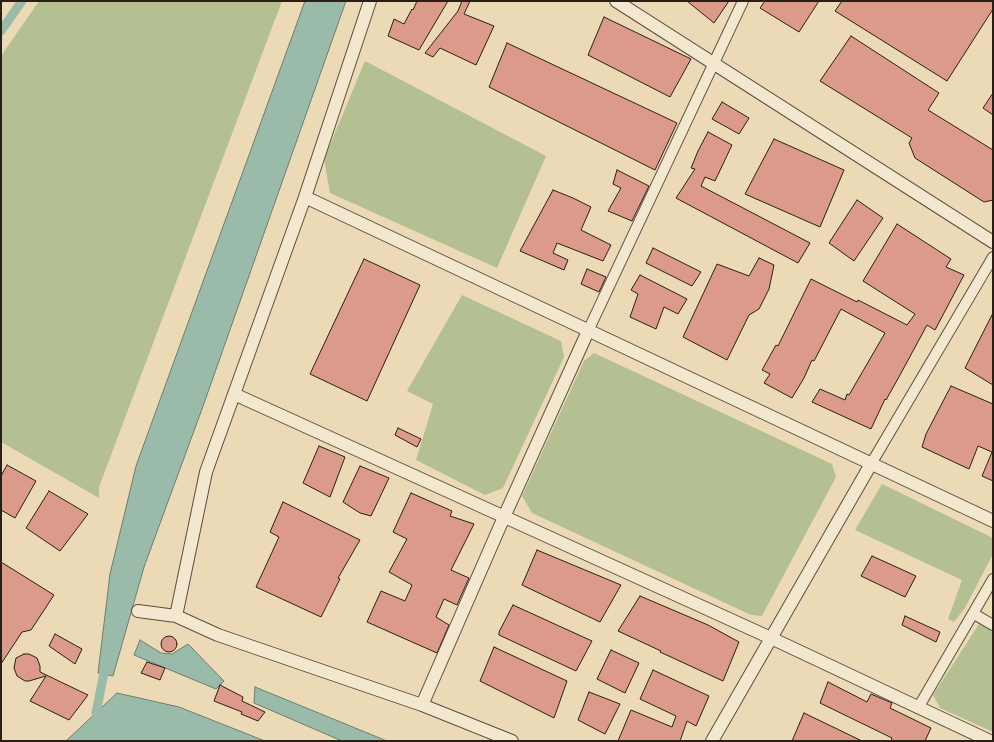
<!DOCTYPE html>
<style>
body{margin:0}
#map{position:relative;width:994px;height:742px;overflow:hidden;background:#ecdab7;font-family:Alegreya,serif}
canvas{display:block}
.frame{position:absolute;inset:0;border:2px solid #2a1f16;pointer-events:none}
</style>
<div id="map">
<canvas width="994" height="742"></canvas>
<div class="frame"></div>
</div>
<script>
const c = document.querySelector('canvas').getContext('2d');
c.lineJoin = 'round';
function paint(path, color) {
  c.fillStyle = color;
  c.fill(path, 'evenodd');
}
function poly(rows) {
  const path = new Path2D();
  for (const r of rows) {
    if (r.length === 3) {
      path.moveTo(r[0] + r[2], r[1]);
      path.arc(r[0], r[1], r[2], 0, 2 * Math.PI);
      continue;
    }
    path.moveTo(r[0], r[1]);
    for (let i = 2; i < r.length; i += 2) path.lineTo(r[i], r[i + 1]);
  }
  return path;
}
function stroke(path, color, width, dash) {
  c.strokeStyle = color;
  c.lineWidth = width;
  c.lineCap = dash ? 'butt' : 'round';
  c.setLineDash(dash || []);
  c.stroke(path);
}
paint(poly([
 [39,1,282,1,99,487,99,498,1,442,1,56],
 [365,61,546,156,497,268,330,193,324,159],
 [462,295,561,341,564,357,503,488,485,495,416,460,433,404,407,391],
 [594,353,832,464,836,477,762,616,751,615,532,513,522,496,584,361],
 [882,484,993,538,993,554,965,608,954,622,948,619,962,580,855,530],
 [979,624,993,632,993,732,940,708,933,695]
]), '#b4c091');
const water = poly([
 [305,1,346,1,202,409,144,567,113,676,98,673,110,574,136,466,305,1],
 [140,640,161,653,172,654,188,644,224,681,216,689,134,655,140,640],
 [255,687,387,741,342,741,254,703,255,687],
 [117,693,179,707,265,741,66,741,117,693]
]);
paint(water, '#9abba9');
stroke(water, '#6d7d6e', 1);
stroke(poly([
 [1,31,22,1],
 [96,713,106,663]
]), '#9abba9', 9);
const building = poly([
 [417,1,448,1,419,50,388,36,394,19,404,24,412,9,413,10,417,1],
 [462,1,470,1,464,14,494,26,476,65,440,48,433,57,425,53,458,11,462,1],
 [687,1,729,1,714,23,687,1],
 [765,1,819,1,799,32,760,8,765,1],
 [842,1,993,1,993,9,947,81,835,11,842,1],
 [604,17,691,59,670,97,588,55,604,17],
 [851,36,939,93,928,110,993,150,993,200,984,202,915,158,909,143,912,138,820,81,851,36],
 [507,43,677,123,655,170,489,87,507,43],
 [993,93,993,115,983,108,993,93],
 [722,102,749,118,739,134,712,119,722,102],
 [708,132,732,145,715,181,705,177,701,186,810,243,798,263,676,198,695,169,691,168,698,151,708,132],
 [774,139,844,170,820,227,745,194,774,139],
 [617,170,649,186,632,221,608,211,621,188,613,184,617,170],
 [553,190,573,198,591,207,581,230,611,245,603,261,557,243,553,253,568,260,564,270,520,251,553,190],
 [857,200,883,218,854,261,829,243,857,200],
 [897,224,951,259,946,267,964,275,935,330,927,325,900,375,886,400,885,399,871,429,812,402,820,389,845,400,847,394,849,395,885,333,841,309,814,361,812,360,804,378,792,398,764,383,770,374,762,370,776,345,778,346,811,279,857,302,858,300,907,325,915,314,863,281,897,224],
 [653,248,701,272,692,286,646,263,653,248],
 [759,258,774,265,769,289,759,309,749,315,727,360,683,337,717,264,749,276,759,258],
 [364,259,420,285,367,401,310,374,364,259],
 [587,269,606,277,599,292,581,284,587,269],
 [640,275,687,299,678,314,664,307,656,329,630,317,638,294,631,290,640,275],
 [993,313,993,385,965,368,993,313],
 [951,386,993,404,993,481,982,476,992,452,978,446,969,469,922,447,926,434,951,386],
 [398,428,421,439,417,447,395,435,398,428],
 [319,446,345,457,330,497,303,483,319,446],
 [7,465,36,481,15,518,1,510,1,476,7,465],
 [360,466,389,478,371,516,360,513,343,502,360,466],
 [49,491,88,514,60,551,26,528,49,491],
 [411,493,452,511,450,516,474,524,451,570,469,578,457,605,444,599,436,617,449,625,437,653,367,622,381,591,405,601,412,585,389,572,407,539,393,532,411,493],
 [283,502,360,540,338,578,340,579,321,617,256,587,279,537,270,532,283,502],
 [537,550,621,585,600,622,522,585,537,550],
 [872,556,916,576,905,597,861,576,872,556],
 [1,562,54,595,31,630,22,632,1,664,1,562],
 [640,596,708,625,739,642,723,681,660,652,661,651,618,631,640,596],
 [513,605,592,641,576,671,499,635,499,632,513,605],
 [905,616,940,632,936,642,902,625,905,616],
 [55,634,82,649,75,664,49,646,55,634],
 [169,644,8],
 [494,647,567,681,554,718,480,681,494,647],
 [611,650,639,663,625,693,597,679,611,650],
 [24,654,29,654,37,658,40,666,40,672,88,695,69,720,30,701,46,676,29,681,25,681,17,676,14,668,16,658,24,654],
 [147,662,165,668,160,680,141,673,147,662],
 [653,670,709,696,696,726,687,721,680,741,618,741,631,710,672,727,676,716,640,699,653,670],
 [828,682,867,702,871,694,892,703,890,708,931,728,925,741,891,741,892,738,820,703,828,682],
 [220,685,243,697,242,701,265,712,258,721,241,714,242,712,214,701,220,685],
 [589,692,620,704,605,734,578,720,589,692],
 [804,713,862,741,792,741,804,713]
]);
paint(building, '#dc9a8a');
stroke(building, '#2a1f16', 1);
const minor = poly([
 [588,331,743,1],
 [871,464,993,257],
 [974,614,993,625],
 [918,708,993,579]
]);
const tertiary = poly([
 [616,1,993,242],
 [305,197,993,521],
 [234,394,771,638,990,741],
 [138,611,176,616,218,635,422,705,512,741],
 [176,616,206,472,305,197,370,1],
 [422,705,504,517,588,331],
 [712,741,871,464]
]);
stroke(minor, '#5a4e3e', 12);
stroke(tertiary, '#5a4e3e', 14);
stroke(minor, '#f3e7d0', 10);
stroke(tertiary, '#f3e7d0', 12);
</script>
